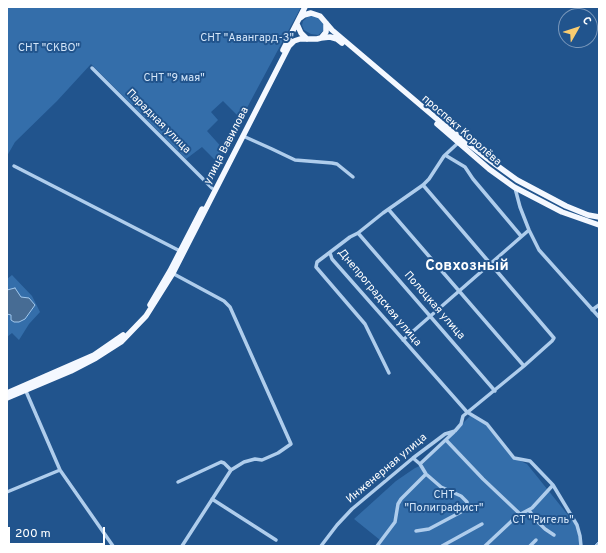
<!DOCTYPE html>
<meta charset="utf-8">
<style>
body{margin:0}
#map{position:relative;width:606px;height:553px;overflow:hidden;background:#21548d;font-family:Overpass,sans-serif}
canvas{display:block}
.frame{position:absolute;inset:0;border:8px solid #fff;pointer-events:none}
.north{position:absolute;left:558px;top:8px;width:40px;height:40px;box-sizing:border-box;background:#21548d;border:1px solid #7a98bb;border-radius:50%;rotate:51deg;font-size:11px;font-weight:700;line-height:16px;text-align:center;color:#fff}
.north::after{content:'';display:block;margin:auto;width:14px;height:18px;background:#f9cc70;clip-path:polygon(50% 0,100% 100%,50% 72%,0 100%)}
.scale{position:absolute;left:8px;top:527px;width:97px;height:18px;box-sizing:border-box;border:2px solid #fff;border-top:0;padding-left:5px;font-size:12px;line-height:14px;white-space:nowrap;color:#fff;-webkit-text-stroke:3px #21548d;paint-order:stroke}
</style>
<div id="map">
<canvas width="606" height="553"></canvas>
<div class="frame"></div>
<div class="north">С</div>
<div class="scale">200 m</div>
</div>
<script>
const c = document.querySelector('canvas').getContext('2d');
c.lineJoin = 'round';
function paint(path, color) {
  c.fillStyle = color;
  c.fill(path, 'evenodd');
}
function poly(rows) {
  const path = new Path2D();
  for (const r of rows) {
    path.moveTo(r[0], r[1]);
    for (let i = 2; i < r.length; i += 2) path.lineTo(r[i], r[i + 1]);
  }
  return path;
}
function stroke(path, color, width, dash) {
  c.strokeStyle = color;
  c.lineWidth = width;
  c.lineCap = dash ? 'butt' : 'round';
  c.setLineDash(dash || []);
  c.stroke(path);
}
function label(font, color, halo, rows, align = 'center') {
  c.font = font + ' Overpass,sans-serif';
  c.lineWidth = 4;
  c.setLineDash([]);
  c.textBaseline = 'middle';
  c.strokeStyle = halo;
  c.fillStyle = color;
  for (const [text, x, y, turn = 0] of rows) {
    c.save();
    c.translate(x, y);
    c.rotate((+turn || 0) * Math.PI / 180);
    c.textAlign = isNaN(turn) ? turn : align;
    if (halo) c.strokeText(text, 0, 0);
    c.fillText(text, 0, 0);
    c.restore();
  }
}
paint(poly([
 [7,7,301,7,241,119,223,101,211,112,218,120,207,131,225,151,218,163,202,147,186,159,91,64,57,101,15,142,7,156],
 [309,16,316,16,319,18,324,25,324,30,318,35,311,34,304,30,302,25,303,21],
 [12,275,32,296,40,312,29,324,19,340,12,333,7,337,7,279],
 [471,415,486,425,514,458,527,464,576,525,581,546,376,546,380,540,354,519,396,481,415,468,422,465]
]), '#346eaa');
const water = poly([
 [15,288,21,297,29,298,35,305,25,319,19,322,14,322,11,320,11,315,7,314,7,290,15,288]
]);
paint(water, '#476c94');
stroke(water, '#a2c8ed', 1);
stroke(poly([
 [594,546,599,541]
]), '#a2c8ed', 1);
stroke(poly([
 [92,68,212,188],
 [243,136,272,149,295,160,332,163,337,164,353,177],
 [445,155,465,167,473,179,521,236],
 [14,166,180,251],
 [515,188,520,207,529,230,539,250,599,317],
 [389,210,524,366],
 [358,233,495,391],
 [330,253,332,259,467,412,487,424,514,458,530,461,553,485,577,525,580,536,581,546],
 [172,273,224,301,230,307,291,444,278,453,262,460,255,459,244,462,231,470,182,546],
 [592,310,599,305],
 [403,340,529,230],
 [389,373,365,324,316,267,317,262,325,256,350,237,358,233,383,213,423,185,429,179,444,156,458,143],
 [25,389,60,470,113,546],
 [446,440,483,479,520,514],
 [413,458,420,464,426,474,441,487,461,496,467,502,467,507,461,512,429,529,416,531],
 [420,464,454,432],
 [178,482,221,462,224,463,231,470],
 [7,492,60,470],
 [212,499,276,540],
 [529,510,534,518,545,529,554,535],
 [321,546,337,525,352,509,413,458,445,434,455,431,461,424,463,416,524,366,552,341,554,338,423,185],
 [377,546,395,522,398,504,401,499,426,474],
 [442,546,482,524],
 [485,546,517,516,532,508,553,485],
 [530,546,536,540],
 [597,546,599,544]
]), '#afcdec', 3.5);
stroke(poly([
 [300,18,304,15,311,13,320,16,332,30,444,125,488,159,517,180,566,206,588,215,599,217],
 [297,24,301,33,307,39],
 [321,38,330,37,337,39,342,43],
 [283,50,305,7],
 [437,124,489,169,514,187,562,212,599,225],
 [150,305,170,271,202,209],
 [7,393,94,355,123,335],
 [7,398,71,371,96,358,121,342,146,316,173,273,289,46,294,41,300,39,317,39,321,38,326,32,326,23]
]), '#f4f8ff', 5.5);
label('11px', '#d4e6f9', '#21548d', [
 ["СНТ \"Авангард-3\"",247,39],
 ["СНТ \"СКВО\"",49,49],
 ["СНТ \"9 мая\"",174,79],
 ["СНТ",444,496],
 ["\"Полиграфист\"",444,509],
 ["СТ \"Ригель\"",543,521]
]);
label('11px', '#fff', '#21548d', [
 ["Парадная улица",158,122,45],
 ["проспект Королёва",461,131,41],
 ["улица Вавилова",227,146,-63],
 ["Днепроградская улица",379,298,50],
 ["Полоцкая улица",434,306,49],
 ["Инженерная улица",387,469,-40]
]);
label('bold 15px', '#fff', '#21548d', [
 ["Совхозный",467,267]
]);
</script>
